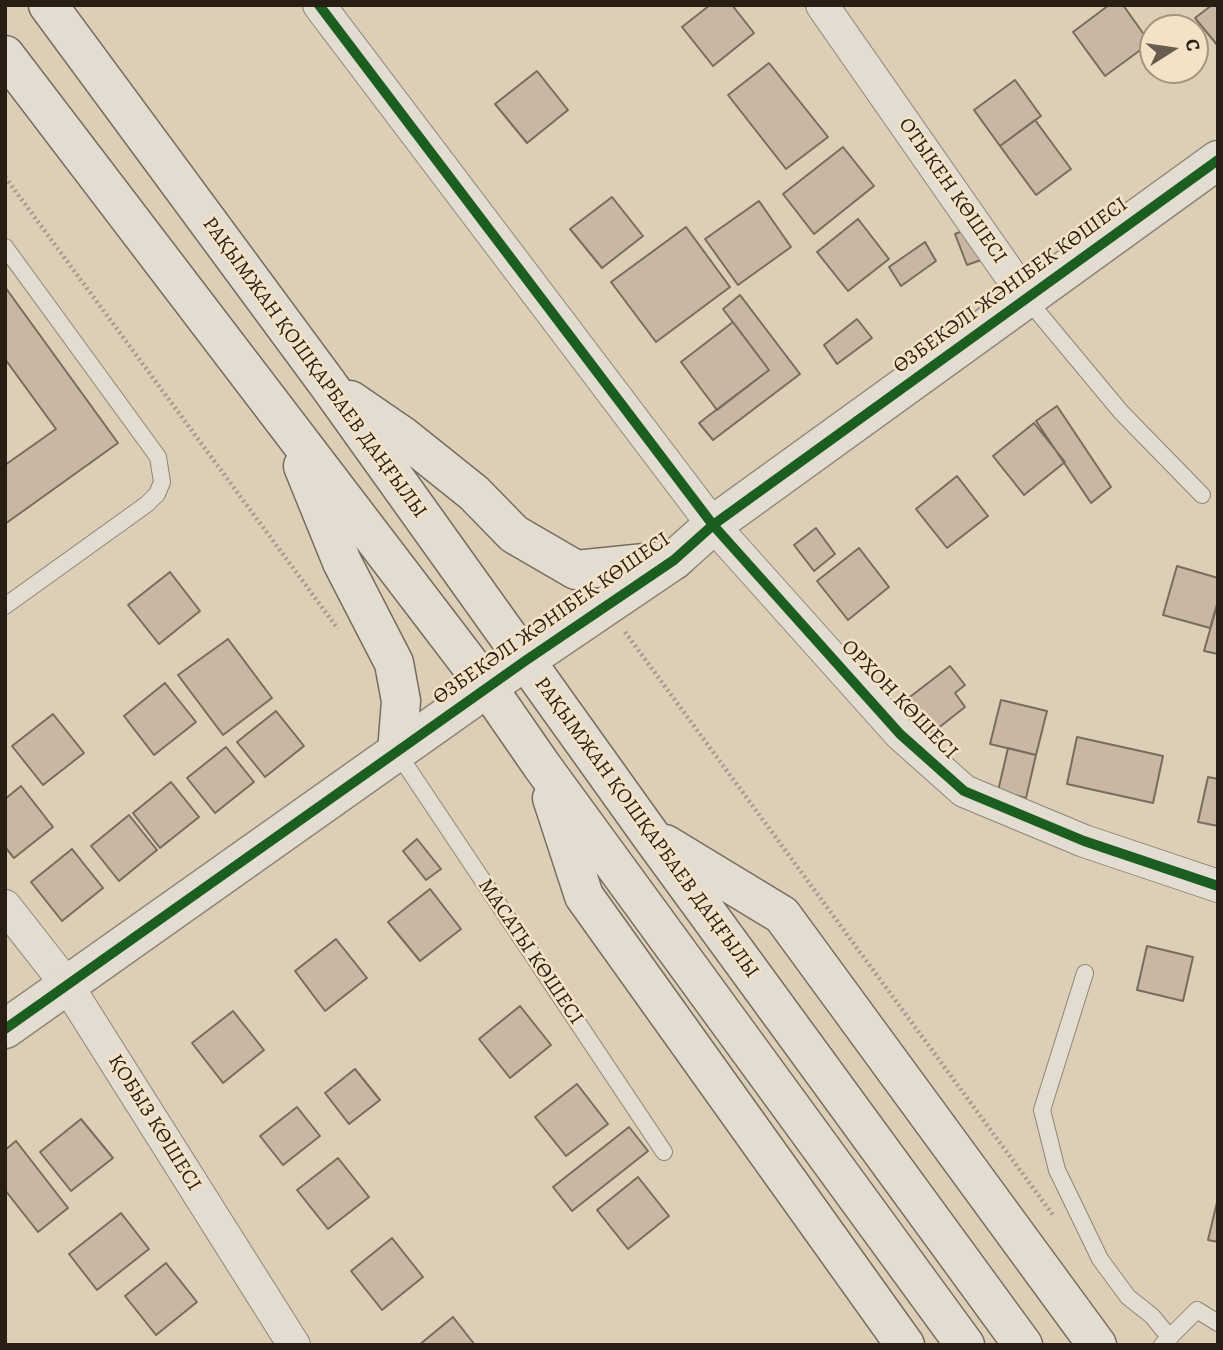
<!DOCTYPE html>
<meta charset="utf-8">
<style>
body{margin:0}
#map{position:relative;width:1223px;height:1350px;overflow:hidden;background:#ddceb6;font-family:Alegreya,serif}
canvas{display:block}
.frame{position:absolute;inset:0;border:7px solid #281e14;pointer-events:none}
.north{position:absolute;left:1139px;top:14px;width:70px;height:70px;box-sizing:border-box;background:#f3e2c5;border:2px solid #a2947e;border-radius:50%;rotate:78deg;font-size:19px;font-weight:700;line-height:28px;text-align:center;color:#281e14}
.north::after{content:'';display:block;margin:auto;width:24px;height:32px;background:#675c4d;clip-path:polygon(50% 0,100% 100%,50% 72%,0 100%)}
</style>
<div id="map">
<canvas width="1223" height="1350"></canvas>
<div class="frame"></div>
<div class="north">С</div>
</div>
<script>
const c = document.querySelector('canvas').getContext('2d');
c.lineJoin = 'round';
function paint(path, color) {
  c.fillStyle = color;
  c.fill(path, 'evenodd');
}
function poly(rows) {
  const path = new Path2D();
  for (const r of rows) {
    path.moveTo(r[0], r[1]);
    for (let i = 2; i < r.length; i += 2) path.lineTo(r[i], r[i + 1]);
  }
  return path;
}
function stroke(path, color, width, dash) {
  c.strokeStyle = color;
  c.lineWidth = width;
  c.lineCap = dash ? 'butt' : 'round';
  c.setLineDash(dash || []);
  c.stroke(path);
}
function label(font, color, halo, rows, align = 'center') {
  c.font = font + ' Alegreya,serif';
  c.lineWidth = 5;
  c.setLineDash([]);
  c.textBaseline = 'middle';
  c.strokeStyle = halo;
  c.fillStyle = color;
  for (const [text, x, y, turn = 0] of rows) {
    c.save();
    c.translate(x, y);
    c.rotate((+turn || 0) * Math.PI / 180);
    c.textAlign = isNaN(turn) ? turn : align;
    if (halo) c.strokeText(text, 0, 0);
    c.fillText(text, 0, 0);
    c.restore();
  }
}
const building = poly([
 [710,5,732,5,754,33,713,66,682,27,710,5],
 [1109,5,1123,5,1150,43,1105,76,1073,32,1109,5],
 [1212,5,1218,5,1218,46,1195,18,1212,5],
 [769,63,828,137,786,169,728,95,769,63],
 [537,71,568,110,527,143,495,104,537,71],
 [1015,80,1041,116,1000,146,974,110,1015,80],
 [1035,120,1071,169,1036,195,1000,146,1035,120],
 [843,147,874,186,814,234,783,194,843,147],
 [612,197,643,236,602,268,570,229,612,197],
 [759,201,791,247,738,285,705,239,759,201],
 [858,219,889,259,848,291,817,252,858,219],
 [686,227,730,287,656,342,611,282,686,227],
 [970,228,981,260,967,265,955,234,970,228],
 [925,242,936,261,901,286,889,267,925,242],
 [5,287,118,443,5,524,5,465,56,429,5,359,5,287],
 [740,295,800,374,713,440,699,423,769,370,723,309,740,295],
 [857,319,872,338,837,364,824,345,857,319],
 [733,322,769,370,717,410,681,362,733,322],
 [1057,406,1111,487,1091,503,1036,421,1057,406],
 [1034,423,1065,462,1024,495,993,456,1034,423],
 [957,476,988,516,947,548,916,509,957,476],
 [816,528,835,554,814,571,794,545,816,528],
 [859,548,889,587,848,620,817,581,859,548],
 [1177,566,1218,578,1218,601,1210,628,1163,615,1177,566],
 [170,572,200,611,159,644,128,605,170,572],
 [1218,602,1218,654,1204,651,1218,602],
 [228,639,272,698,223,735,178,675,228,639],
 [950,666,965,685,955,693,965,707,932,733,906,700,950,666],
 [165,683,196,722,154,755,124,716,165,683],
 [1001,700,1047,711,1036,755,990,744,1001,700],
 [276,711,304,746,265,777,237,742,276,711],
 [53,714,84,753,43,785,12,746,53,714],
 [1077,737,1163,756,1153,803,1067,784,1077,737],
 [226,747,254,782,215,813,187,778,226,747],
 [1008,748,1036,755,1026,798,998,791,1008,748],
 [1208,777,1218,779,1218,826,1198,822,1208,777],
 [171,782,199,817,160,848,133,813,171,782],
 [21,786,53,827,14,858,5,847,5,799,21,786],
 [129,815,157,850,119,881,91,846,129,815],
 [417,839,441,869,426,880,403,851,417,839],
 [72,849,103,888,62,921,31,882,72,849],
 [430,889,461,929,420,961,388,922,430,889],
 [336,939,367,978,325,1011,295,971,336,939],
 [1147,946,1193,957,1183,1001,1137,990,1147,946],
 [520,1006,551,1045,510,1078,479,1039,520,1006],
 [233,1011,264,1050,223,1083,192,1043,233,1011],
 [355,1069,380,1100,349,1124,325,1093,355,1069],
 [577,1084,608,1124,566,1156,535,1117,577,1084],
 [297,1107,320,1136,283,1165,260,1136,297,1107],
 [81,1119,113,1158,71,1191,40,1152,81,1119],
 [629,1127,648,1151,572,1211,553,1187,629,1127],
 [16,1141,68,1208,38,1232,5,1190,5,1150,16,1141],
 [338,1158,369,1197,328,1229,297,1190,338,1158],
 [638,1177,669,1216,628,1249,597,1210,638,1177],
 [1218,1198,1218,1242,1208,1240,1218,1198],
 [121,1213,149,1249,97,1290,69,1254,121,1213],
 [392,1238,423,1277,382,1310,351,1271,392,1238],
 [166,1263,197,1302,156,1335,125,1296,166,1263],
 [453,1317,475,1345,419,1345,453,1317]
]);
paint(building, '#c9b6a3');
stroke(building, '#766d60', 2);
const service = poly([
 [5,247,158,457,162,482,157,494,147,504,5,606],
 [1027,299,1121,412,1202,495],
 [397,752,664,1152],
 [1085,973,1042,1110,1057,1170,1100,1259,1128,1297,1152,1316,1170,1338],
 [1162,1345,1197,1310,1218,1323]
]);
const minor = poly([
 [319,5,713,525,900,734,964,791,1084,841,1218,886],
 [822,5,1027,299],
 [5,906,67,985,294,1345]
]);
const tertiary = poly([
 [5,1029,525,661,674,560,713,525,1218,160]
]);
const secondary = poly([
 [48,5,327,383,651,836,1023,1345],
 [5,55,488,688,542,766,965,1345],
 [350,400,404,437,474,493,514,534,576,570,674,560],
 [303,466,342,562,394,663,401,701,397,752],
 [552,798,584,896,905,1345],
 [665,844,782,915,1097,1345]
]);
stroke(service, '#8e8577', 18);
stroke(minor, '#8e8577', 34);
stroke(tertiary, '#8e8577', 41);
stroke(secondary, '#766d60', 41);
stroke(poly([
 [5,177,338,629],
 [625,632,1053,1215]
]), '#a19a91', 4.5, [2, 3.5]);
stroke(service, '#e3dcd0', 16);
stroke(minor, '#e3dcd0', 32);
stroke(tertiary, '#e3dcd0', 38);
stroke(secondary, '#e3dcd0', 38);
stroke(poly([
 [319,5,713,525,900,734,964,791,1084,841,1218,886],
 [5,1029,525,661,674,560,713,525,1218,160]
]), '#1b5e20', 10);
label('21px', '#281e14', '#f3e2c5', [
 ["ОТЫКЕН КӨШЕСІ",952,191,55],
 ["ӨЗБЕКӘЛІ ЖӘНІБЕК КӨШЕСІ",1011,286,-36],
 ["РАҚЫМЖАН ҚОШҚАРБАЕВ ДАҢҒЫЛЫ",314,368,54],
 ["ӨЗБЕКӘЛІ ЖӘНІБЕК КӨШЕСІ",552,619,-35],
 ["ОРХОН КӨШЕСІ",899,700,46],
 ["РАҚЫМЖАН ҚОШҚАРБАЕВ ДАҢҒЫЛЫ",646,828,54],
 ["МАСАТЫ КӨШЕСІ",530,952,56],
 ["ҚОБЫЗ КӨШЕСІ",154,1123,58]
]);
</script>
